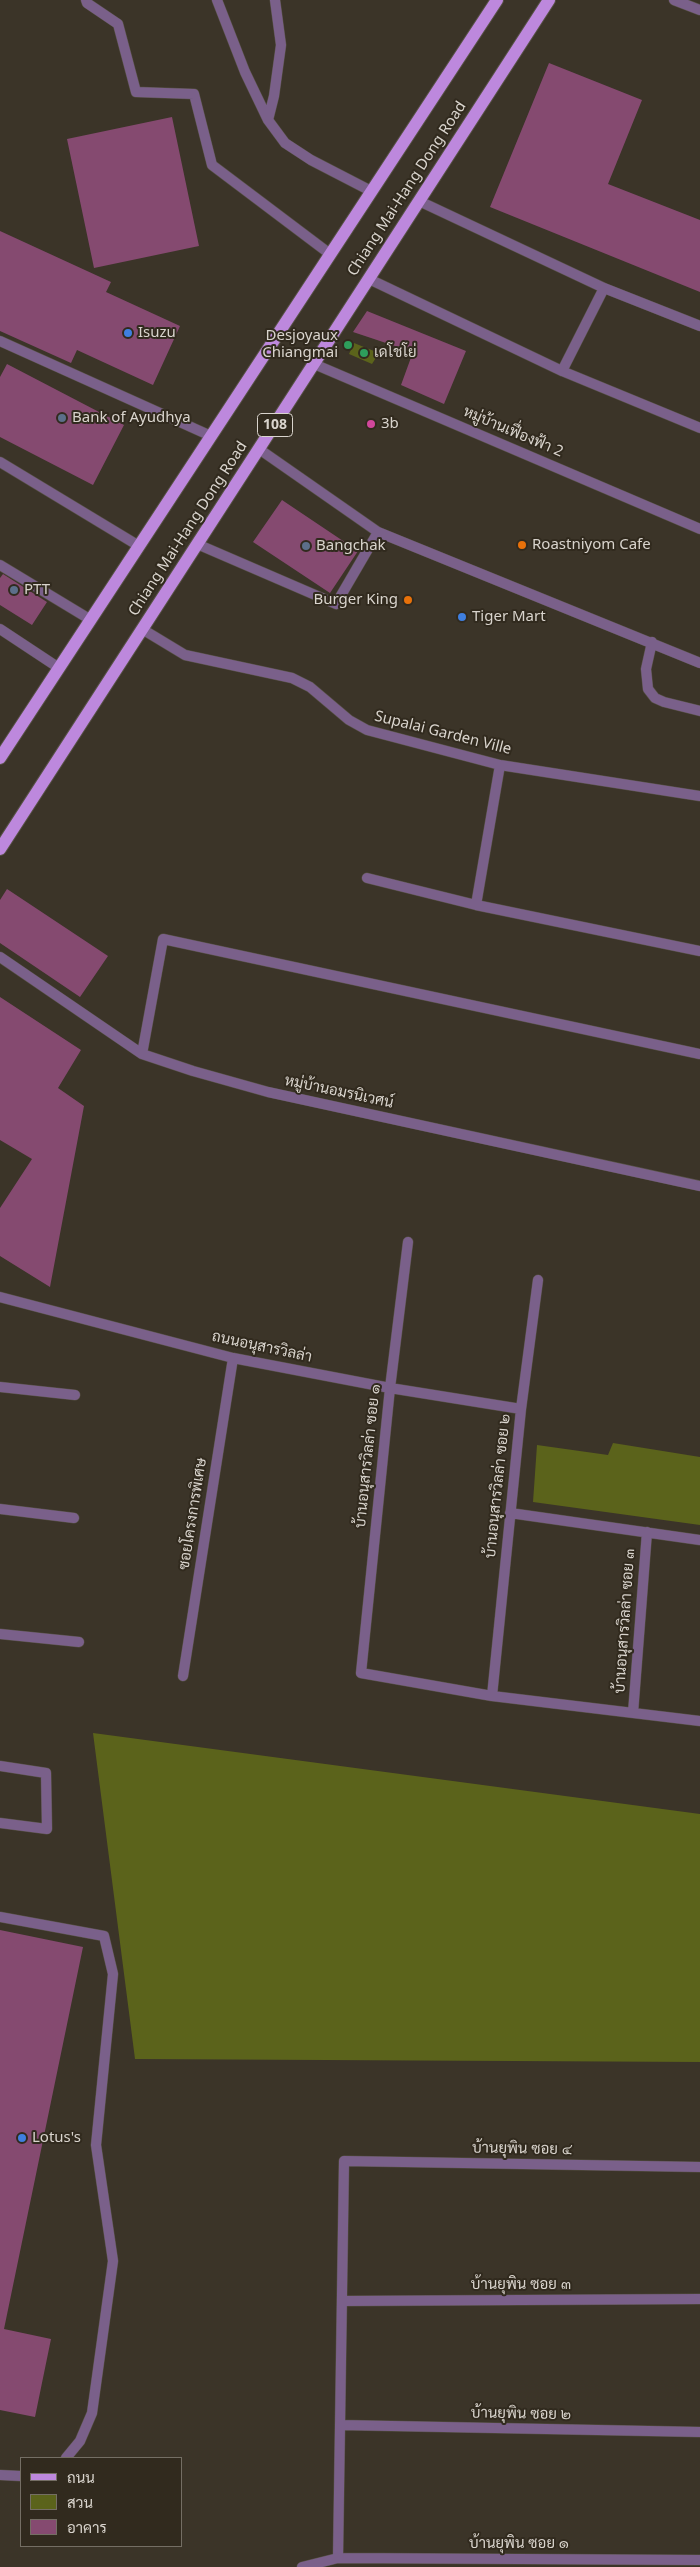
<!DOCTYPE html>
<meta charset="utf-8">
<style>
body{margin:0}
#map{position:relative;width:700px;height:2567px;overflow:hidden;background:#3b3428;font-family:"Noto Sans",Sarabun,sans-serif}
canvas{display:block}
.legend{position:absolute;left:20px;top:2457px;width:162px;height:90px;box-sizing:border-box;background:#312a1e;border:1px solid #746e64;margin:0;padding:6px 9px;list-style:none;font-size:15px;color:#d9d4cd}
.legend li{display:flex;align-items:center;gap:10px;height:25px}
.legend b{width:25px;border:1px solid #746e64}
</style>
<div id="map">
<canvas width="700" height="2567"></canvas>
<ul class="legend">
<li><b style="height:6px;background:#bd88dd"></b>ถนน</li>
<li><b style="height:14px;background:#5b631b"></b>สวน</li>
<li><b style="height:14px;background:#854a70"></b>อาคาร</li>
</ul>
</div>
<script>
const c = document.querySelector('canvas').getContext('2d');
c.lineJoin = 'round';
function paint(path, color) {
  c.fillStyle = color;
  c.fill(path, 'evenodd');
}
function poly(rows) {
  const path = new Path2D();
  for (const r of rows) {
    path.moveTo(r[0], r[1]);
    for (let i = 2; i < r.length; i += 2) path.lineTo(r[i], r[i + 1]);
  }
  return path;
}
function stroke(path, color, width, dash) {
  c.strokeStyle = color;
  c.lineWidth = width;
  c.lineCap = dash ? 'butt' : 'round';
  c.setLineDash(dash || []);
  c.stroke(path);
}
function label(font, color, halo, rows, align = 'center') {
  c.font = font + ' "Noto Sans",Sarabun,sans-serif';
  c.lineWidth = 4;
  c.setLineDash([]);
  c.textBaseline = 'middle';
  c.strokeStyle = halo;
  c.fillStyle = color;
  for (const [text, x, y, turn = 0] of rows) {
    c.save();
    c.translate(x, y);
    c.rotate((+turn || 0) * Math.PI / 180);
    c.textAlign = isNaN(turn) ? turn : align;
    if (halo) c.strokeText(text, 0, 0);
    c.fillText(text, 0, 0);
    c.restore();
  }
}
paint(poly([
 [354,343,379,353,372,364,349,354],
 [613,1443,700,1457,700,1525,533,1502,537,1445,608,1455],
 [93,1733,700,1814,700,2062,135,2059]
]), '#5b631b');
paint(poly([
 [549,63,642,100,608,184,700,220,700,292,490,207],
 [172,117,199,246,94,268,67,139],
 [0,231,111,282,106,292,180,326,153,385,77,350,71,363,0,331],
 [367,311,466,351,444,404,401,385,413,352,353,332],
 [7,364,124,425,93,485,0,437,0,377],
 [282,500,358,551,330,593,253,542],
 [3,574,47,602,32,625,0,605,0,578],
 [7,889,108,956,80,997,0,943,0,900],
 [0,997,81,1050,58,1088,84,1106,50,1287,0,1256,0,1208,32,1159,0,1140],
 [0,1930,83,1947,4,2329,51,2339,35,2417,0,2410]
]), '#854a70');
const lane = poly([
 [86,0,87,3,118,24,136,92,194,94,212,165,330,254],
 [217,0,245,72,268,120,285,143,311,160,371,191],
 [268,120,274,96,281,45,275,0],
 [419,201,604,288,562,371],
 [369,279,562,371,700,428],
 [604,288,700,326],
 [0,341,211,436],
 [378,532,700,663],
 [197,544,336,604,378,532,259,449],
 [0,565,91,620],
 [0,629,59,668],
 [652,642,646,669,648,689,655,698,664,702,700,711],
 [0,1766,46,1773,47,1829,0,1823],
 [0,1917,104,1936,113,1974,96,2145,113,2261,92,2413,80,2441,66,2458],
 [0,2475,21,2476]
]);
const street = poly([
 [674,0,700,10],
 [314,364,700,529],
 [0,462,139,546],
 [142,629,185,655,292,678,310,687,349,720,367,730,500,765,700,796],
 [367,878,476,905,700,951],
 [476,905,500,765],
 [0,957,142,1054,193,1071,268,1092,700,1186],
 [142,1054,163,939,700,1054],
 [408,1242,390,1388,361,1673,492,1696,700,1721],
 [0,1297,233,1358,390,1388,521,1409],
 [0,1387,75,1395],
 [0,1509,74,1518],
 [510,1513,700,1540],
 [0,1634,79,1642],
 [183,1676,233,1358],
 [492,1696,521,1409,538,1280],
 [633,1713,647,1532],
 [342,2301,700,2299],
 [340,2425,700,2432],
 [338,2558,344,2161,700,2167],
 [302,2567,338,2558,700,2560]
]);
const primary = poly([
 [0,758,497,0],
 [0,849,549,0]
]);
stroke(lane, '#575146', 11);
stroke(street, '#575146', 11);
stroke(primary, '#575146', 14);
stroke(lane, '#7a608a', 10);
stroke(street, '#7a608a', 10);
stroke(primary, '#bd88dd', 12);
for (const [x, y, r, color] of [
 [128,333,5,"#3f7fe0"],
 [348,345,5,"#2e9e5b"],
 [364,353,5,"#2e9e5b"],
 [62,418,5,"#5c6f8a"],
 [371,424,5,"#d1479c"],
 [522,545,5,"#e8710a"],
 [306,546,5,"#5c6f8a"],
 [14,590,5,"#5c6f8a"],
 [408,600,5,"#e8710a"],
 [462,617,5,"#3f7fe0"],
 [22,2138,5,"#3f7fe0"]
]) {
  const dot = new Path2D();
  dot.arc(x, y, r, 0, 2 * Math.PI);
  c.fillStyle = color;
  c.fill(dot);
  stroke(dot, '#312a1e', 2);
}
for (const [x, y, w] of [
 [275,425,35]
]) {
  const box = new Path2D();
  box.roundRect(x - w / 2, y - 11.5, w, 23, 4);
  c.fillStyle = '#312a1e';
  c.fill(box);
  stroke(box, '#d9d4cd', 1);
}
label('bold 14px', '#d9d4cd', null, [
 ["108",275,425]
]);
label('15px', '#d9d4cd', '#312a1e', [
 ["Chiang Mai-Hang Dong Road",407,189,-57],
 ["หมู่บ้านเฟื่องฟ้า 2",513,432,23],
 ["Chiang Mai-Hang Dong Road",188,529,-57],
 ["Supalai Garden Ville",443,733,14],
 ["หมู่บ้านอมรนิเวศน์",339,1092,12],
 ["ถนนอนุสารวิลล่า",262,1347,12],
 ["บ้านอนุสารวิลล่า ซอย ๑",368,1456,-84],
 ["บ้านอนุสารวิลล่า ซอย ๒",498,1486,-84],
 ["ซอยโครงการพิเศษ",193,1514,-81],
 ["บ้านอนุสารวิลล่า ซอย ๓",625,1621,-86],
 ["บ้านยุพิน ซอย ๔",522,2149,1],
 ["บ้านยุพิน ซอย ๓",521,2285],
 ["บ้านยุพิน ซอย ๒",521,2414,1],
 ["บ้านยุพิน ซอย ๑",519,2544]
]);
label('15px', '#d9d4cd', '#312a1e', [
 ["Isuzu",138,333],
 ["Desjoyaux",338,336,"right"],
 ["Chiangmai",338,353,"right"],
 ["เดโชโย่",374,353],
 ["Bank of Ayudhya",72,418],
 ["3b",381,424],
 ["Roastniyom Cafe",532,545],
 ["Bangchak",316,546],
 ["PTT",24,590],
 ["Burger King",398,600,"right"],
 ["Tiger Mart",472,617],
 ["Lotus's",32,2138]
], 'left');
</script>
